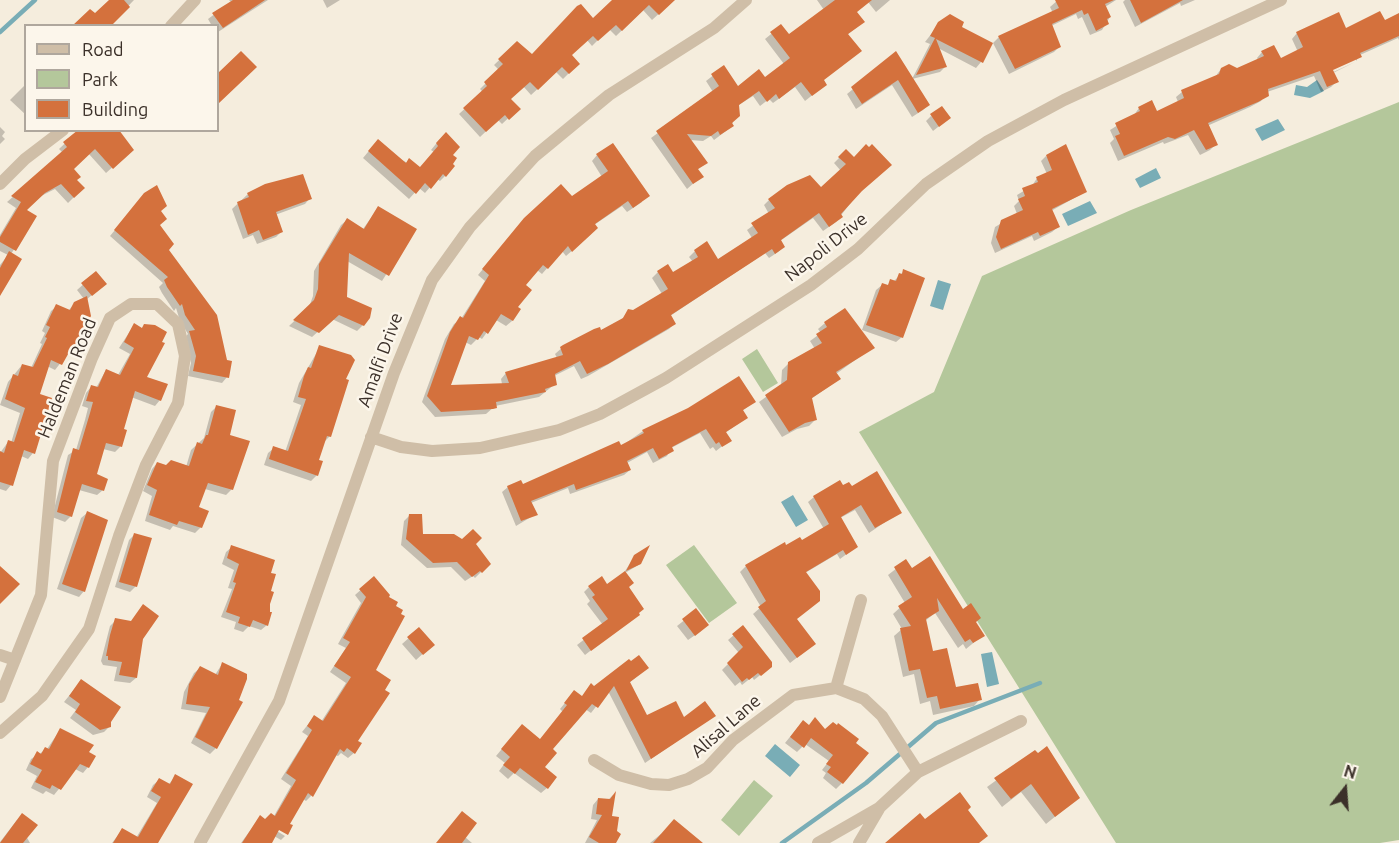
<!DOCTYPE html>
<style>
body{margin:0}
#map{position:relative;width:1399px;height:843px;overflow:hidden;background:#f5eddd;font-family:Ubuntu,sans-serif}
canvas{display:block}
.legend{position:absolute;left:24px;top:24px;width:195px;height:108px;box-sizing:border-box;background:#fcf6eb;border:2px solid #afa79d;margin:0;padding:8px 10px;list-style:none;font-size:18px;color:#3b3029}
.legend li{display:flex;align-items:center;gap:12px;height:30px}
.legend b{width:30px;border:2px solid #afa79d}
.north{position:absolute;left:1315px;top:759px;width:60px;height:60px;-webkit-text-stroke:4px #fcf6eb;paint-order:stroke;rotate:17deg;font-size:16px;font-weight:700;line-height:24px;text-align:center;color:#3b3029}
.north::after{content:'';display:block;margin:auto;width:21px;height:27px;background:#3b3029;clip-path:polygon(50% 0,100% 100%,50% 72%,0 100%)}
</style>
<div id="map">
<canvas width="1399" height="843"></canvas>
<ul class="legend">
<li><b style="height:8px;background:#cfbea7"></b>Road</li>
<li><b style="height:16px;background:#b4c79b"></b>Park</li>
<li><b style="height:16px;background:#d4713d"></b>Building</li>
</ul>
<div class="north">N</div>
</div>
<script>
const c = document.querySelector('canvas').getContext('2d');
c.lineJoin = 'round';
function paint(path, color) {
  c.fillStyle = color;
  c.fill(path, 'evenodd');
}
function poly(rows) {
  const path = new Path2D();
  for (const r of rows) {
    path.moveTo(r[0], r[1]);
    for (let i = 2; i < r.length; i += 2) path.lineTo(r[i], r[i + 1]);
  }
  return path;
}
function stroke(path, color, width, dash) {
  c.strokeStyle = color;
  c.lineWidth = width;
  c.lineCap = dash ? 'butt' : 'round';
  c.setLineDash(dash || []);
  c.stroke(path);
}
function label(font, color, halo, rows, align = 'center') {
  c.font = font + ' Ubuntu,sans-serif';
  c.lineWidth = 5;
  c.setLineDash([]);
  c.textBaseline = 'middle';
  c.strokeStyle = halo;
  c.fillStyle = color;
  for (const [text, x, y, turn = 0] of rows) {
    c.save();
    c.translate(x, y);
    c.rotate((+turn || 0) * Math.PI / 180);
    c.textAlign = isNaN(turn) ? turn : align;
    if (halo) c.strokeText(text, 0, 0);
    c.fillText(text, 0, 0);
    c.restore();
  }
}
paint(poly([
 [1399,102,1399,840,1380,843,1116,843,859,432,934,392,982,276,1131,210],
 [757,349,778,383,763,392,742,359],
 [694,545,737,603,709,623,666,565],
 [754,780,773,796,739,836,721,820]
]), '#b4c79b');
paint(poly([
 [1317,80,1324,91,1310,98,1294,95,1296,85,1307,87],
 [1278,119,1285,130,1262,141,1255,129],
 [1156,168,1161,178,1140,188,1135,179],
 [1090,201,1097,213,1068,226,1062,214],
 [938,280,951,284,943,310,930,306],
 [793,495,808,520,796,527,781,502],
 [992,652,999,684,987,687,981,654],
 [775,744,800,765,790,777,765,756]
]), '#79adb6');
paint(poly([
 [111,0,134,0,110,25,95,15],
 [229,0,268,0,218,32,218,26,212,26,208,19,231,2],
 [323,0,340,0,327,8],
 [615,0,674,0,652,20,643,10,616,36,609,29,592,46,587,40,571,55,578,64,563,79,556,72,531,95,523,86,509,99,518,109,502,124,498,120,480,137,459,114,483,92,480,89,499,70,494,65,517,43,531,56,593,20],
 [817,0,890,0,876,12,868,2,856,12,857,27,847,35,822,81,825,85,805,101,795,87,773,103,769,99,760,106,753,96,737,106,732,125,726,131,714,140,711,136,703,141,690,140,706,163,697,170,702,176,687,189,651,138,713,92,706,81,724,67,737,88,765,79,784,64,765,39,781,26,788,36,824,10],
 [1058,0,1116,0,1105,7,1110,17,1102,30,1090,35,1082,17,1078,19,1076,14,1051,26,1059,47,1054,52,1009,74,993,43,999,37,1053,13,1050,7],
 [1125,0,1195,0,1181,6,1180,3,1135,27,1123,2],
 [1399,15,1399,40,1398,38,1360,55,1356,61,1356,58,1326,72,1327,75,1355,62,1333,73,1337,81,1331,87,1321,92,1314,76,1267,92,1261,101,1250,107,1207,126,1216,144,1210,150,1200,155,1188,135,1164,144,1163,142,1118,161,1110,143,1114,139,1110,130,1134,115,1139,108,1156,113,1178,102,1176,97,1182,92,1215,77,1221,69,1237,69,1258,60,1257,58,1262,52,1280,60,1298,52,1292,39,1297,33,1345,30,1384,22],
 [939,24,960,27,981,62,976,68,938,48,945,67,940,72,912,79,928,105,923,110,912,117,892,85,856,109,847,94,896,54,912,79,930,44,925,42],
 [26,84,26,115,10,100],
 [931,116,943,123,933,131,926,121],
 [0,127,5,132,2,136,5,139,0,144],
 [79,130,126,155,106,173,88,153,72,169,76,180,83,188,68,203,55,189,37,198,24,211,35,217,11,254,0,294,0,265,8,255,0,251,0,235,16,208,7,202,63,153,59,149],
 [440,139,451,155,445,176,440,181,437,179,425,193,419,188,409,199,363,158,373,146,420,169,434,152,431,150],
 [846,151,858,193,836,222,823,231,813,218,780,241,783,247,778,252,769,258,765,253,670,316,674,324,669,329,588,376,581,379,574,366,554,376,555,384,539,397,495,406,486,414,435,417,422,402,445,339,454,324,461,319,485,281,478,275,519,226,572,198,602,177,592,161,597,155,642,202,627,212,622,206,594,225,591,234,566,256,562,251,542,274,537,270,524,285,516,308,519,309,512,321,506,326,496,320,482,339,479,337,471,345,465,342,448,387,502,384,501,379,506,373,557,358,555,354,564,346,620,322,628,311,633,312,662,294,652,278,658,272,667,266,673,274,693,262,689,257,695,251,717,261,752,238,747,230,769,214,764,205,769,200,821,190,841,171,834,163],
 [1046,156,1085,192,1051,211,1058,227,1052,232,1034,241,1032,236,995,253,991,243,995,227,1017,214,1014,206,1019,201,1017,195,1032,186,1037,178,1047,174,1041,161],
 [248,194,310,198,305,204,275,215,281,232,276,237,257,244,253,235,243,239,232,209],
 [139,201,159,212,158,225,167,250,227,377,222,383,188,376,191,363,184,338,188,334,180,321,176,308,174,311,162,293,159,287,163,283,110,236],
 [378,208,415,229,382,281,347,261,346,298,363,325,357,331,332,319,312,337,289,326,309,307,313,296,314,271,341,225,347,220,363,229],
 [904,271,902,337,896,342,862,330,876,290,882,285,886,286,893,282],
 [96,273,99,289,86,300,73,347,55,370,47,366,38,395,33,453,28,459,21,456,11,485,6,491,0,489,0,453,8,442,11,443,20,413,0,405,8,382,22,365,31,368,42,344,40,343,45,333,42,331,51,311,57,306,68,311,75,303,84,299,77,290],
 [825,323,873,347,836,374,839,379,811,399,815,420,809,426,797,429,782,437,759,402,781,386,782,370,789,363,815,349,810,341,821,333,818,329],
 [134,325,141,329,145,325,145,377,160,400,155,406,131,397,122,430,120,447,115,452,103,449,95,475,103,490,97,495,79,490,71,516,65,522,52,517,68,455,76,450,85,420,88,408,82,406,86,393,91,387,96,388,106,370,118,375,130,354,119,348],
 [320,347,330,436,324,442,317,461,317,475,311,481,264,465,268,453,274,448,285,452,301,405,293,402,299,383],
 [754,402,742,411,746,418,725,433,730,440,716,451,713,447,710,449,700,433,671,448,667,456,653,463,647,452,627,463,630,470,624,475,570,494,568,488,531,503,536,514,516,526,502,492,508,487,522,486,620,447,643,431],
 [216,407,228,436,232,489,226,495,205,489,197,508,201,527,195,533,173,526,170,530,145,521,152,496,143,491,152,469,157,463,166,467,186,467,191,450,204,438,211,412],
 [842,488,851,488,900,512,869,533,855,510,840,518,856,547,840,559,837,554,805,573,796,620,808,649,790,663,753,614,761,607,740,572,746,566,801,542,824,529,808,502,814,497],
 [87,513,84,591,79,597,57,589,81,518],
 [410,515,422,535,462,541,489,564,475,578,473,576,465,581,451,567,427,568,401,545,404,521],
 [134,535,136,586,130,592,115,587,129,540],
 [232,547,269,574,267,625,261,630,249,626,243,632,234,629,236,622,221,617,232,589,228,588,234,570,222,564,226,552],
 [635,556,640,564,625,573,637,614,585,655,577,645,603,625,587,604,590,601,584,592,589,587,607,586,623,574],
 [906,561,911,570,962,611,983,635,966,649,963,644,958,648,935,613,925,621,932,653,955,689,980,699,974,706,933,715,930,701,920,704,914,674,903,677,894,636,902,629,893,614,905,603,888,575],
 [374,578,374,670,354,753,348,758,341,753,338,756,335,755,311,796,306,801,303,799,273,825,272,828,285,836,281,840,274,836,271,843,241,843,260,817,265,821,274,816,291,786,281,779,308,736,302,732,314,717,321,722,346,683,330,672,346,648,338,644,361,603,355,595],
 [696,611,701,631,688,640,677,626],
 [116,620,142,639,136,678,130,683,114,681,117,667,103,665,101,661,110,626],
 [419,629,427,650,416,660,402,644],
 [734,635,764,672,754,680,752,677,742,685,740,682,735,686,722,670,739,653,728,640],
 [222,664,216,748,210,754,191,743,206,713,181,709,184,692,194,673,200,668,215,675],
 [641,673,629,683,646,717,683,719,714,716,645,763,608,691,591,713,585,709,550,749,543,767,547,788,541,793,514,773,508,779,499,771,505,763,496,756,516,732,539,741,563,712,560,709,569,698,581,697,594,688],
 [81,681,109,722,110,726,104,732,93,735,70,718,76,710,64,702],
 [833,724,842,783,836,789,823,778,826,773,822,770,829,761,805,744,797,752,785,743,798,727,809,726,825,731],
 [60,730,87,753,88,767,83,773,75,769,54,795,46,791,43,794,31,788,37,776,26,770,31,759,47,749],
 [1035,752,1078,798,1046,824,1021,792,1002,807,987,787],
 [176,776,158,843,112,843,122,830,136,838,157,803,147,797,153,785,159,780,168,785],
 [613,795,611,817,615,843,585,843,597,820,591,819,593,805,598,799,608,800],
 [17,820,30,843,0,843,0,842],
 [661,834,697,843,650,843],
 [465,837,472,843,437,843]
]), '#0003');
stroke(poly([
 [0,32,35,0],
 [782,843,866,783,936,723,1040,683]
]), '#79adb6', 4.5);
paint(poly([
 [109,0,124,0,130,7,111,26,72,26,90,9,95,13],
 [233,0,265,0,223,28,212,13],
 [612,0,675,0,659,15,649,5,622,31,616,25,598,41,593,36,572,55,580,64,569,74,562,67,538,90,530,82,511,99,521,109,509,120,505,115,486,132,463,108,487,86,484,82,503,64,498,59,517,41,532,54,577,6,581,4,593,18],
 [835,0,872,0,857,12,865,22,848,34,862,51,824,80,827,85,812,96,801,82,779,99,776,94,767,102,759,91,739,105,740,116,732,123,734,126,720,135,718,131,711,136,687,134,708,163,698,169,704,177,693,184,656,131,719,86,711,74,724,65,738,86,759,69,765,77,790,58,770,32,781,24,789,34],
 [1055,0,1114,0,1105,4,1111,17,1107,19,1109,24,1096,31,1088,13,1084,15,1082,10,1052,24,1061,47,1015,69,998,36,1059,8],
 [1130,0,1183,0,1141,23],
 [1380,11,1385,20,1399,13,1399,36,1360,53,1362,57,1333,70,1339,82,1327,87,1320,71,1268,89,1269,96,1258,102,1208,123,1218,145,1206,150,1194,130,1175,139,1168,137,1124,156,1115,136,1120,134,1115,123,1140,111,1138,107,1152,100,1157,111,1184,98,1181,90,1219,74,1221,68,1229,64,1237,68,1264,56,1261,51,1274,45,1281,58,1303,47,1296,32,1339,12,1346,28],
 [950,14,964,22,962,27,993,43,983,63,936,39,947,67,916,75,935,38,930,36,938,22],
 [241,51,257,67,218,104,218,73],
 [896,51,930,105,918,113,898,80,862,104,851,87],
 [942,106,951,118,939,127,930,114],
 [78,130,119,130,134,150,113,169,95,149,74,169,81,177,77,180,85,188,74,198,61,184,45,193,27,210,37,216,16,251,0,242,0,237,21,202,11,196,67,147,63,142],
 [446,132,460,147,453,155,457,158,453,164,455,166,446,177,443,174,431,189,425,183,416,194,368,151,378,139,406,163,409,158,420,167,438,146,436,143],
 [613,143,650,196,633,208,628,201,595,224,598,228,572,252,568,246,548,269,543,265,526,285,532,290,518,307,521,309,513,321,501,314,488,334,484,331,478,340,469,336,451,385,509,383,505,372,563,355,560,347,563,345,594,329,600,327,601,330,623,318,628,309,633,310,668,289,657,271,668,264,673,272,698,257,694,250,707,241,718,259,758,233,751,223,775,208,768,199,787,185,810,175,821,187,846,164,838,157,846,149,854,157,866,144,869,147,872,144,892,165,862,191,841,214,843,217,829,227,819,213,781,240,785,247,775,254,772,249,671,315,676,324,608,364,587,374,580,361,555,374,557,385,545,389,546,392,496,402,497,408,493,409,441,412,427,396,450,332,460,316,463,318,489,275,482,269,524,218,561,184,572,196,608,171,596,154],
 [1066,144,1087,192,1052,209,1060,227,1040,236,1038,232,1001,249,996,237,1001,220,1023,210,1018,199,1025,196,1022,188,1038,182,1036,177,1052,170,1046,155],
 [303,174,312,199,276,212,283,232,263,240,259,230,248,235,237,202,249,197,247,193,265,184],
 [157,185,167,206,161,211,167,219,160,225,174,244,169,250,217,315,227,360,232,361,229,378,193,371,196,356,189,331,195,330,185,315,182,304,180,306,167,287,164,280,168,277,114,230,144,193],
 [378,206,417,229,389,276,349,253,347,297,372,308,370,318,364,326,339,315,319,333,293,320,314,300,318,289,319,264,347,218,364,229],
 [9,251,22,259,0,296,0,268],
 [903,269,925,278,903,338,866,325,882,283,888,285,890,279,896,281,899,273,902,274],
 [96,271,107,284,92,296,81,283],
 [87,296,91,316,75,348,72,347,62,365,51,360,40,394,52,398,35,454,24,450,13,486,0,482,0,451,4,453,8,440,14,442,25,408,5,399,13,374,18,376,22,364,33,367,47,338,45,337,50,327,46,325,56,304,70,310,74,302],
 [845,308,875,348,836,372,841,379,812,398,817,420,805,423,789,432,765,395,787,380,788,362,822,343,816,334,827,327,824,322],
 [134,323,142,328,144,324,155,325,167,332,162,342,165,343,147,377,168,384,161,401,135,391,124,429,127,430,122,447,106,443,97,474,108,479,104,491,82,484,72,517,57,512,73,448,79,450,90,413,93,402,86,401,91,385,98,387,106,369,120,375,134,348,124,342],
 [319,345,351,355,355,360,346,379,349,380,331,437,327,436,319,460,323,461,318,476,269,459,273,446,288,451,306,399,298,397,304,376,308,367,311,368],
 [739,376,756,402,743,410,748,418,726,432,732,441,722,447,719,442,716,444,706,429,672,447,674,451,659,459,653,448,627,461,631,470,576,490,574,484,531,501,538,515,521,521,507,486,521,480,523,484,619,441,621,445,644,433,642,430,688,408],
 [216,405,236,410,230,435,250,441,233,490,208,483,199,507,209,511,202,528,179,521,177,525,149,515,157,490,147,485,157,462,166,465,171,460,189,466,197,442,202,444,206,435,208,435],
 [877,471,902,513,875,528,861,505,841,517,858,547,846,555,843,550,806,572,820,591,820,601,797,619,816,644,797,658,758,607,766,601,745,565,785,542,786,545,800,537,802,540,829,524,813,496,840,480,843,485,849,482,852,486],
 [87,511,108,520,85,592,62,584],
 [409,514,422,514,423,534,454,534,462,539,473,529,482,538,476,544,491,564,482,573,480,571,472,577,457,562,433,563,406,539],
 [134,533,152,538,137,587,119,582],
 [231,545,275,560,271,573,276,574,271,591,274,592,270,604,270,612,272,612,268,626,253,620,250,627,238,623,240,617,226,612,236,583,233,582,239,564,227,558],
 [650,545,641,564,626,571,634,555],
 [930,556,963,609,971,603,981,618,976,622,985,636,973,643,970,639,965,642,937,598,939,611,926,619,933,651,947,648,956,687,978,683,982,700,940,709,937,696,927,698,920,669,909,671,900,628,911,626,898,606,912,597,894,567,906,559,912,568],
 [0,566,20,584,0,604],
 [625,571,634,583,629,587,644,609,639,613,640,615,591,651,582,638,608,619,592,597,595,595,588,586,602,576,607,584],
 [374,576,390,595,389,597,398,602,396,606,403,610,401,614,405,616,376,670,391,680,385,690,390,693,358,741,362,743,355,754,347,748,344,752,340,749,313,797,308,793,290,824,293,825,288,835,279,830,272,843,242,843,260,815,265,819,271,813,275,816,296,780,286,773,312,730,307,726,314,715,323,721,351,677,334,666,350,642,343,638,366,597,359,589],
 [143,604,159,616,143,639,137,678,119,675,122,662,108,660,108,656,106,656,110,635,115,618,131,621],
 [696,608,709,625,695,636,682,619],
 [743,625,772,662,772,667,761,676,758,673,749,680,747,678,742,682,727,663,743,647,732,634],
 [419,627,435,645,423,655,407,637],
 [639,655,649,668,630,682,647,715,676,701,684,717,705,701,716,716,651,759,614,686,598,708,592,704,553,749,557,753,545,767,557,777,548,789,520,768,515,774,503,765,510,757,501,749,522,724,540,739,567,705,564,703,574,690,582,696,591,683,594,686,629,659,631,661],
 [222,662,247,674,247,679,239,700,243,702,217,749,195,737,210,707,186,704,189,684,200,666,218,675],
 [81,679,121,707,111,722,111,727,100,730,75,712,80,704,69,696],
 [815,717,825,729,833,722,837,725,838,723,859,739,856,743,869,753,843,784,827,772,831,767,826,764,833,755,811,738,804,748,790,737,803,720,809,725],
 [60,728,94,745,89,752,96,756,89,768,80,764,61,790,52,785,50,789,35,782,42,770,30,764,37,751,41,754,45,747,49,749],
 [1047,746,1080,798,1055,817,1031,784,1011,799,994,778,1035,750,1038,753],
 [175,774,193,784,158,843,113,843,122,828,138,837,161,797,151,791,159,778,170,784],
 [616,791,612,816,619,817,617,831,621,834,616,843,599,843,589,837,602,815,596,814,598,798,610,799],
 [960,792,971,807,968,810,988,836,979,843,885,843,920,813,925,819],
 [462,811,477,823,462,843,436,843],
 [22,813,38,825,23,843,0,843],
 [674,819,703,843,653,843]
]), '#d4713d');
stroke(poly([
 [171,26,195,0],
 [0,184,25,159,63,130],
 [371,437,401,447,432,451,480,448,559,430,600,414,666,378,811,285,858,249,926,184,988,141,1064,100,1281,0],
 [0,655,15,660],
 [836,688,861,600],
 [0,697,41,595,53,461,92,358,110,318,131,304,157,304,178,324,185,356,178,403,146,465,119,536,89,629,42,696,0,733],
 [594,760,619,775,651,784,669,785,688,779,707,768,733,740,793,695,836,688,864,699,882,716,918,772],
 [200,843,279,701,394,373,432,280,470,227,535,156,609,95,714,28,746,0],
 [818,843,879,808,918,772,1021,721],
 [859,843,879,809]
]), '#cfbea7', 12);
label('18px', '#3b3029', '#fcf6eb', [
 ["Napoli Drive",826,247,-38],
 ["Amalfi Drive",380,360,-70],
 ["Haldeman Road",67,378,-68],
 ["Alisal Lane",726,726,-41]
]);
</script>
